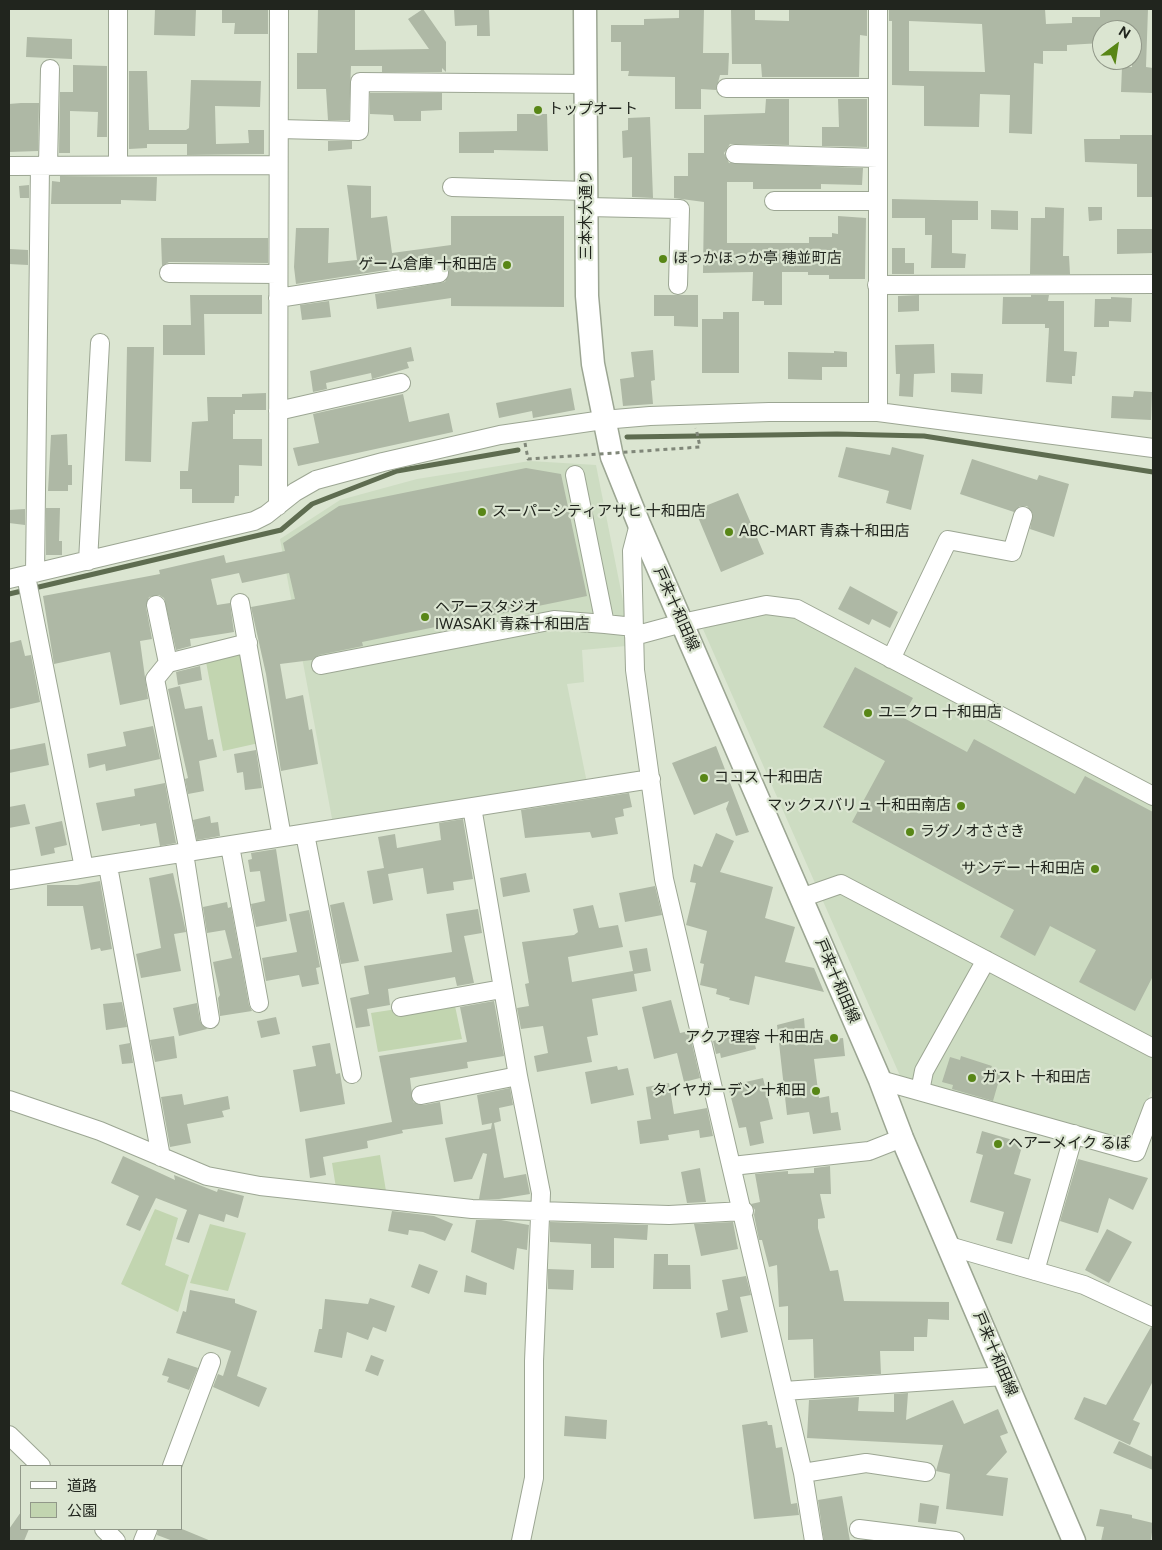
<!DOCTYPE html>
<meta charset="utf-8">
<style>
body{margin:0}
#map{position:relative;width:1162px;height:1550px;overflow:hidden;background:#dbe5d1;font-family:Figtree,"Noto Sans JP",sans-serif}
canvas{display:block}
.frame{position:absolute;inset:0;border:10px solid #21251e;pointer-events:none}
.legend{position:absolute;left:20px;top:1465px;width:162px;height:65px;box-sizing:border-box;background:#dbe5d1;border:1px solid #919889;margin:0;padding:6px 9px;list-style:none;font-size:15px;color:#21251e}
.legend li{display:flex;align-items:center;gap:10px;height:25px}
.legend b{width:25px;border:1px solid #919889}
.north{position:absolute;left:1092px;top:20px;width:50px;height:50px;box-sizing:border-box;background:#dbe5d1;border:1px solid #919889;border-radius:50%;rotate:31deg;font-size:14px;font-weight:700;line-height:20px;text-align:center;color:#21251e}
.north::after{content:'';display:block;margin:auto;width:18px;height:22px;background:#588616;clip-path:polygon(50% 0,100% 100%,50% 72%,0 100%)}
</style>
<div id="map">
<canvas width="1162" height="1550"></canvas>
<div class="frame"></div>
<ul class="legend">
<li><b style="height:6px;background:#fff"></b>道路</li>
<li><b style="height:14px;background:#c2d5b0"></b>公園</li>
</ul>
<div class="north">N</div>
</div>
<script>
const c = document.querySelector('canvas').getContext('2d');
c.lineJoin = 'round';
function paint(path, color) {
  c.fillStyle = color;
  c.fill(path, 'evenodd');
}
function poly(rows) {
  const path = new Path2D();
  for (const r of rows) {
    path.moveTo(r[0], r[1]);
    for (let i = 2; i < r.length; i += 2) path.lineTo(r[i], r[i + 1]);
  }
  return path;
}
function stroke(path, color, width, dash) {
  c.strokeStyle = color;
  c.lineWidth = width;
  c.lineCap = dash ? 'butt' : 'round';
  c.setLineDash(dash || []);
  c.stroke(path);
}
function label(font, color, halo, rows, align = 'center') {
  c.font = font + ' Figtree,"Noto Sans JP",sans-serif';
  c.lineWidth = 4.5;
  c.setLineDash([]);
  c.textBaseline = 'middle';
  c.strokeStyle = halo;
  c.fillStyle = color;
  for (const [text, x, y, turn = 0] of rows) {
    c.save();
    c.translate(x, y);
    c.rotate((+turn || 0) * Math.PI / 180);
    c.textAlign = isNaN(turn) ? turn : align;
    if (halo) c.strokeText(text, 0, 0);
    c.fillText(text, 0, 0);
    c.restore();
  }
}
paint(poly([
 [530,461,596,465,624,606,626,646,582,650,584,682,567,684,587,783,333,824,280,539,340,500,417,479],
 [792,611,1153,806,1153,1087,1134,1135,1124,1140,901,1078,703,629,749,613]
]), '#cddcc2');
paint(poly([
 [242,654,259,743,223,751,206,662],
 [455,1006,462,1039,378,1052,371,1013,397,1009,398,1015],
 [380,1155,386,1191,336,1188,332,1163],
 [155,1209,178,1218,165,1265,189,1275,178,1312,121,1284],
 [210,1224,246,1233,228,1291,190,1283]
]), '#c2d5b0');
stroke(poly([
 [627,437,837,434,924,436,1153,472],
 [9,594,281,530,312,504,397,471,518,450]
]), '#5e6c50', 5);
paint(poly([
 [155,9,196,9,195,36,154,35],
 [222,9,268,9,268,34,234,34,235,23,222,23],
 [318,9,355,9,355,50,429,49,408,19,423,9,446,42,446,72,442,68,442,72,382,72,382,66,351,66,349,120,328,120,326,89,297,89,297,53,317,53],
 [454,9,489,9,490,36,477,36,477,25,455,26],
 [679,9,704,9,703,53,729,53,728,75,720,75,716,90,701,89,701,109,675,109,675,77,628,76,629,71,621,71,621,42,611,42,611,25,644,25,644,19,679,18],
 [731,9,755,9,755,20,789,21,789,9,867,9,867,36,860,35,859,77,762,77,761,64,732,64],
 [889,9,1045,9,1046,24,1072,23,1072,17,1100,17,1100,9,1148,9,1146,67,1153,68,1153,93,1121,92,1122,67,1132,67,1132,30,1102,30,1102,43,1067,45,1067,51,1043,51,1043,64,1034,63,1032,134,1009,133,1010,95,980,94,979,127,924,126,924,86,892,85,892,21,889,21],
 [909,21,982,24,985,72,909,71],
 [27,37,72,39,72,59,26,57],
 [73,65,107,66,107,137,97,137,98,112,70,111,70,153,59,153,60,92,73,92],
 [129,71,147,71,149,130,186,130,189,128,191,80,261,81,260,107,215,106,216,144,249,143,248,130,264,130,264,154,187,155,187,144,147,144,147,148,129,149],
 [370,93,442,93,442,110,421,111,421,121,394,121,393,115,370,114],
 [766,99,789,99,789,145,730,144,724,153,729,163,863,168,862,185,821,184,821,189,753,189,753,182,727,182,727,243,809,243,809,237,832,237,832,233,838,234,838,216,866,218,865,279,829,279,829,275,808,275,808,272,782,272,782,305,764,305,764,301,752,301,753,272,703,273,704,202,674,198,674,176,688,176,688,153,704,153,704,115,765,113],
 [838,99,867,99,867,147,822,146,822,127,839,127],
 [21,103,39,103,38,151,9,152,9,104],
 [517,114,547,114,548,151,494,150,494,153,459,153,459,132,517,131],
 [650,117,653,198,632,197,632,157,623,158,622,131,628,130,628,118],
 [1120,135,1152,135,1153,197,1137,197,1137,164,1085,162,1084,139,1120,139],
 [328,141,352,141,352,149,328,151],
 [60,176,157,177,156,201,121,200,121,204,51,204,52,181,60,182],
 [29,185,29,198,20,198,19,186],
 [347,185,371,186,371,218,387,216,392,253,451,245,451,216,564,216,564,307,451,306,451,298,377,309,375,294,445,282,449,271,447,266,438,262,296,284,294,267,296,228,329,228,328,263,357,260],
 [892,199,978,201,978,220,952,220,952,253,966,254,965,268,931,268,932,235,925,235,925,218,892,218],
 [1045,207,1064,208,1063,256,1069,256,1070,274,1030,274,1031,218,1045,218],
 [1088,207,1102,207,1102,220,1089,221],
 [991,210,1018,211,1018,230,991,229],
 [1117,229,1153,229,1153,253,1117,254],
 [161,238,268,238,268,263,169,262,162,266],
 [892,248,905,248,905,263,914,263,914,274,892,274],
 [9,249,28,250,28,265,9,264],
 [190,295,262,295,262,314,204,314,205,355,163,355,163,325,191,325],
 [654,295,698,295,698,327,674,326,674,316,654,316],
 [919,295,919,311,898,312,898,296],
 [1031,295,1049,295,1048,301,1064,301,1064,351,1077,352,1075,376,1072,376,1072,384,1046,382,1049,328,1045,328,1045,324,1002,324,1003,297,1031,297],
 [1111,297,1132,298,1131,322,1109,321,1109,327,1094,327,1095,299,1111,299],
 [329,301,331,317,302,320,300,305],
 [723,312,739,312,739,373,702,373,702,319,723,319],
 [934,344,935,373,914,374,913,397,899,396,900,374,896,374,895,345],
 [127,347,154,347,151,462,125,461],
 [411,347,414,361,407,362,409,368,372,379,371,373,326,383,327,389,313,392,310,371],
 [653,350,655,380,651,381,653,404,623,406,620,379,634,377,631,352],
 [834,351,847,352,847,367,822,367,822,380,788,379,788,352,834,353],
 [951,373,983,374,982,394,951,392],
 [571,388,575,410,533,418,532,411,499,418,496,403],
 [1134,391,1152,392,1151,420,1111,418,1112,396,1133,397],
 [266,393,266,410,235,410,235,414,233,414,233,439,262,439,262,466,239,465,239,496,235,496,234,503,192,503,192,489,180,489,180,471,188,471,192,422,208,421,207,397,242,397,242,394],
 [403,394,409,422,449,413,453,432,298,466,293,448,319,443,313,414],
 [67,434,68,465,72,465,72,485,68,485,68,491,48,491,51,435],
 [846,447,890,455,892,447,924,455,911,510,886,503,889,491,838,477],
 [972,459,1037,480,1039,475,1069,484,1054,537,1030,529,1033,514,1027,506,1020,506,1014,512,960,494],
 [526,468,561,474,587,596,362,642,363,646,319,655,312,660,280,664,286,699,303,695,309,730,312,729,318,764,281,771,266,674,251,607,295,599,289,573,242,583,239,573,211,579,217,605,230,603,234,632,190,639,191,646,176,650,164,598,159,595,149,597,146,607,152,639,140,641,148,699,120,705,110,652,54,664,43,596,160,574,159,570,224,555,226,563,285,551,283,543,339,506],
 [738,493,764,554,721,572,695,510],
 [46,508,60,508,59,541,62,541,62,555,46,555],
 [25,509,25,525,9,523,9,510],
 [850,586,898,612,890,628,872,619,869,625,838,609],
 [21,640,25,656,31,655,40,702,9,709,9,643],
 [200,666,202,680,178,685,176,672],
 [855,667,913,698,902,717,967,752,974,739,1075,794,1085,776,1153,812,1153,976,1135,1011,1079,982,1096,950,1050,926,1035,956,1000,937,1014,910,852,822,885,761,823,727],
 [180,686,185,709,202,706,208,740,213,739,217,757,199,761,204,791,188,794,185,779,188,778,168,689],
 [153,726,160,759,106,771,105,764,89,768,87,754,126,746,123,732],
 [45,743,49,765,9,773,9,750],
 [716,746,749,832,736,836,726,809,729,801,694,815,672,763],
 [256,750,262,788,245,790,243,772,237,773,234,754],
 [165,783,176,843,160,846,156,823,140,826,140,824,102,831,96,803,135,796,134,789],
 [629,793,632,807,623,809,624,816,615,818,618,834,592,838,590,832,525,838,521,810],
 [25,804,30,824,9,828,9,807],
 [210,816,211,823,218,822,220,836,197,840,193,820],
 [463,819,473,879,453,882,454,890,427,894,423,868,388,874,393,900,373,904,367,871,384,868,378,837,395,834,397,848,441,840,439,823],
 [62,821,67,845,54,848,55,853,41,856,35,827],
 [716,833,734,841,720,872,773,887,765,918,795,927,785,962,814,968,824,992,755,976,749,1005,729,1000,730,998,716,994,717,989,700,985,704,964,700,963,707,931,686,925,696,883,690,882,694,864,702,867],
 [276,849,287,921,256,927,251,904,265,901,260,871,250,872,248,860,252,859,251,853],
 [173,873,186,932,174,934,181,971,141,978,136,954,161,948,149,878],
 [526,873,530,892,503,897,500,878],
 [100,881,112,949,101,951,100,948,91,950,83,906,47,906,47,885,77,885],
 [655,886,662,915,625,922,619,893],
 [227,902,228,908,231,907,249,1005,252,1011,220,1016,218,998,220,995,213,962,232,958,225,930,207,933,203,907],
 [344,902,359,961,341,964,330,905],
 [593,905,599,928,618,925,623,947,568,957,572,982,633,971,629,951,647,948,651,971,634,974,637,991,592,999,598,1035,587,1037,592,1062,537,1072,534,1056,548,1053,543,1026,521,1029,517,1008,529,1006,525,984,529,983,522,942,574,935,578,932,573,909],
 [478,909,482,933,464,936,474,983,457,986,455,977,388,989,390,1005,367,1009,370,1026,356,1028,350,998,369,994,364,966,452,952,446,914],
 [309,910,320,967,316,968,319,984,302,987,299,975,266,981,262,958,297,952,289,914],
 [671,1000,680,1033,689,1031,700,1078,684,1082,677,1053,654,1059,642,1007],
 [494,1001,504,1056,467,1062,468,1068,410,1078,413,1102,423,1105,440,1102,443,1124,402,1130,403,1133,367,1141,368,1148,323,1157,326,1175,310,1178,305,1139,392,1122,379,1056,467,1042,460,1007],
 [122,1002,127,1027,106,1030,103,1004],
 [197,1003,200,1021,207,1029,179,1036,173,1008],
 [276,1017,280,1034,261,1038,257,1021],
 [804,1018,806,1042,843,1038,845,1056,814,1059,819,1098,829,1096,831,1113,838,1112,841,1130,813,1134,809,1112,787,1115,777,1025],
 [752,1031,756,1049,721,1058,720,1053,716,1054,713,1041],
 [174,1036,177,1058,155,1062,150,1040],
 [130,1043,133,1063,122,1064,119,1045],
 [330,1043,336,1074,340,1073,345,1104,300,1112,293,1070,316,1066,312,1046],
 [961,1056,992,1066,990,1070,1001,1073,993,1101,952,1089,953,1085,942,1082,950,1057,960,1060],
 [617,1066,618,1070,628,1068,634,1095,591,1104,585,1072],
 [763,1078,773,1119,760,1122,764,1143,750,1146,746,1127,739,1128,728,1086],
 [669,1083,674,1114,707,1108,713,1136,700,1138,699,1130,668,1135,669,1140,640,1144,637,1121,651,1119,646,1087],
 [510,1088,513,1105,499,1108,501,1121,494,1123,504,1178,526,1174,530,1194,499,1199,479,1199,487,1154,483,1153,472,1179,454,1182,445,1138,491,1129,492,1123,482,1125,477,1095],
 [182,1094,184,1105,228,1096,230,1109,222,1111,224,1117,187,1124,191,1143,170,1147,161,1097],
 [982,1131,1023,1143,1014,1174,1031,1179,1012,1244,996,1240,1004,1212,970,1202,983,1155,976,1153],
 [123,1156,175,1180,174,1175,217,1192,218,1189,244,1196,238,1218,226,1214,224,1222,199,1214,189,1243,176,1239,187,1210,156,1198,140,1231,126,1225,139,1196,111,1183],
 [1078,1159,1148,1178,1133,1210,1109,1198,1098,1233,1060,1221],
 [830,1166,831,1194,820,1194,825,1218,818,1219,818,1228,830,1271,838,1270,844,1301,949,1302,949,1320,928,1319,927,1337,914,1337,914,1351,880,1351,881,1374,814,1378,813,1339,788,1340,788,1306,779,1307,777,1265,769,1267,762,1240,759,1240,754,1215,755,1210,751,1204,760,1202,755,1174,788,1171,788,1174,814,1173,814,1168],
 [700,1168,706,1202,687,1203,681,1172],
 [392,1211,434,1216,453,1224,445,1241,423,1232,409,1230,408,1235,388,1231],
 [476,1220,501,1220,529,1225,527,1250,517,1248,514,1270,471,1252],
 [550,1222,648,1225,647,1240,614,1238,614,1268,591,1268,591,1244,550,1242],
 [733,1222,738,1249,701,1256,694,1224],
 [1107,1229,1132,1242,1109,1283,1085,1270],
 [654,1254,668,1254,668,1265,690,1265,691,1289,653,1289],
 [419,1264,438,1271,429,1294,411,1287],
 [548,1269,574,1270,573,1290,548,1289],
 [466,1275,487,1283,486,1295,464,1292],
 [746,1276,751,1295,740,1297,748,1332,721,1338,716,1313,728,1310,722,1280],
 [190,1290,235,1299,235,1303,257,1311,237,1376,267,1388,259,1407,213,1387,218,1374,223,1376,231,1351,176,1333,183,1311,186,1312],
 [370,1298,395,1306,386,1332,373,1327,368,1340,347,1332,342,1358,314,1352,319,1329,322,1329,325,1299,368,1304],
 [1151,1327,1153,1328,1153,1381,1133,1420,1140,1423,1130,1445,1074,1419,1084,1397,1106,1405],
 [371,1355,384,1360,378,1376,365,1371],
 [168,1358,198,1368,189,1390,167,1382,169,1377,162,1375],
 [908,1393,906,1420,953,1400,964,1424,998,1409,1008,1433,1000,1436,1007,1452,986,1475,1008,1478,1003,1516,946,1509,950,1474,936,1471,943,1445,807,1438,809,1400,859,1397,858,1411,894,1412,894,1394],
 [565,1416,607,1420,606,1439,564,1436],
 [767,1421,768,1425,772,1425,776,1448,782,1447,791,1504,797,1503,799,1515,754,1519,742,1425],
 [1119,1441,1153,1457,1153,1470,1113,1453],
 [842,1496,850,1541,824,1541,818,1500],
 [920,1503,939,1506,936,1524,918,1522],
 [1100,1509,1132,1515,1132,1518,1153,1523,1151,1541,1101,1541,1104,1527,1096,1526],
 [21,1512,21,1529,29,1529,24,1541,9,1541,9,1529],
 [158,1529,182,1529,211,1541,173,1541,157,1535]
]), '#aeb8a5');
const minor = poly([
 [878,9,878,412],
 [726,88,878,88],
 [279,129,359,131,360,82,586,84],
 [735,154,878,158],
 [118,165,118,9],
 [9,166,278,165],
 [48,166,50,69],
 [452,187,586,191],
 [774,201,878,201],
 [587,207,680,209,678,285],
 [169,273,278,274],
 [877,285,1153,284],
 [278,298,439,273],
 [278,411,401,383],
 [575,475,605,624,634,627],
 [278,506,279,9],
 [639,524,632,551,635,670,664,879,803,1473,814,1541],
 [88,561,100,343],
 [35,573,40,166],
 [26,576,84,868],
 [9,579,254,521,266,515,295,492,316,480,383,462,500,435,603,420,650,416,769,412,878,412,1153,448],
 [240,603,282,837],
 [156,605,168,663],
 [634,636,682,623,766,605,797,609,1153,796],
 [891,659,948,540,1012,552,1023,516],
 [321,665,554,620,605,624],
 [472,807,518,1076,541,1193,534,1361,534,1478,521,1541],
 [305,834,352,1074],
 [230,846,259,1003],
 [189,852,155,679,168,663,248,643],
 [184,853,210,1019],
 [108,866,161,1157],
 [9,880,651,779],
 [801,898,841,884,1153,1048],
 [401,1007,502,989],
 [880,1080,1136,1152,1153,1107],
 [920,1091,924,1071,986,960],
 [421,1095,518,1076],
 [9,1100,100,1131,207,1176,260,1186,472,1209,669,1215,744,1211],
 [732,1166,869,1151,902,1138],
 [949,1246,1084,1285,1153,1317],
 [1035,1271,1074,1134],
 [784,1391,1004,1376],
 [9,1435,41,1466],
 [172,1466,211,1362],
 [803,1473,866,1463,926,1472],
 [104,1529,116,1541],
 [859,1529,955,1541],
 [143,1541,148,1529]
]);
const major = poly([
 [585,9,587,296,593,364,612,457,639,524,880,1080,902,1138,1074,1541]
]);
stroke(minor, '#9ca693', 20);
stroke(major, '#9ca693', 25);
stroke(minor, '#fff', 18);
stroke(major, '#fff', 22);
stroke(poly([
 [525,443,528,459,700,447,696,428]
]), '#808779', 3, [4, 4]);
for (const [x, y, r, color] of [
 [538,110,5,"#588616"],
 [663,259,5,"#588616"],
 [507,265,5,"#588616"],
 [482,512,5,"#588616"],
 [729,532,5,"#588616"],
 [425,617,5,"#588616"],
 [868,713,5,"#588616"],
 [704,778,5,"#588616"],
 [961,806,5,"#588616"],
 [910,832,5,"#588616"],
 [1095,869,5,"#588616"],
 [834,1038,5,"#588616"],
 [972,1078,5,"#588616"],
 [816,1091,5,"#588616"],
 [998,1144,5,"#588616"]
]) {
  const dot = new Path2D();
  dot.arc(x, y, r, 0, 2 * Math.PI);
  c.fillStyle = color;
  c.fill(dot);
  stroke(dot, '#dbe5d1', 2);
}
label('15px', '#21251e', '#dbe5d1', [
 ["トップオート",548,110],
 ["ほっかほっか亭 穂並町店",673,259],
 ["ゲーム倉庫 十和田店",497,265,"right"],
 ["スーパーシティアサヒ 十和田店",492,512],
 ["ABC-MART 青森十和田店",739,532],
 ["ヘアースタジオ",435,608],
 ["IWASAKI 青森十和田店",435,625],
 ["ユニクロ 十和田店",878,713],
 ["ココス 十和田店",714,778],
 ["マックスバリュ 十和田南店",951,806,"right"],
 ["ラグノオささき",920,832],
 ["サンデー 十和田店",1085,869,"right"],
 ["アクア理容 十和田店",824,1038,"right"],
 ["ガスト 十和田店",982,1078],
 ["タイヤガーデン 十和田",806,1091,"right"],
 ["ヘアーメイク るぽ",1008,1144]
], 'left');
label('15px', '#21251e', '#dbe5d1', [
 ["三本木大通り",587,215,-90],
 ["戸来十和田線",676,609,66],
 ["戸来十和田線",837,981,67],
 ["戸来十和田線",995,1354,67]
]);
</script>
